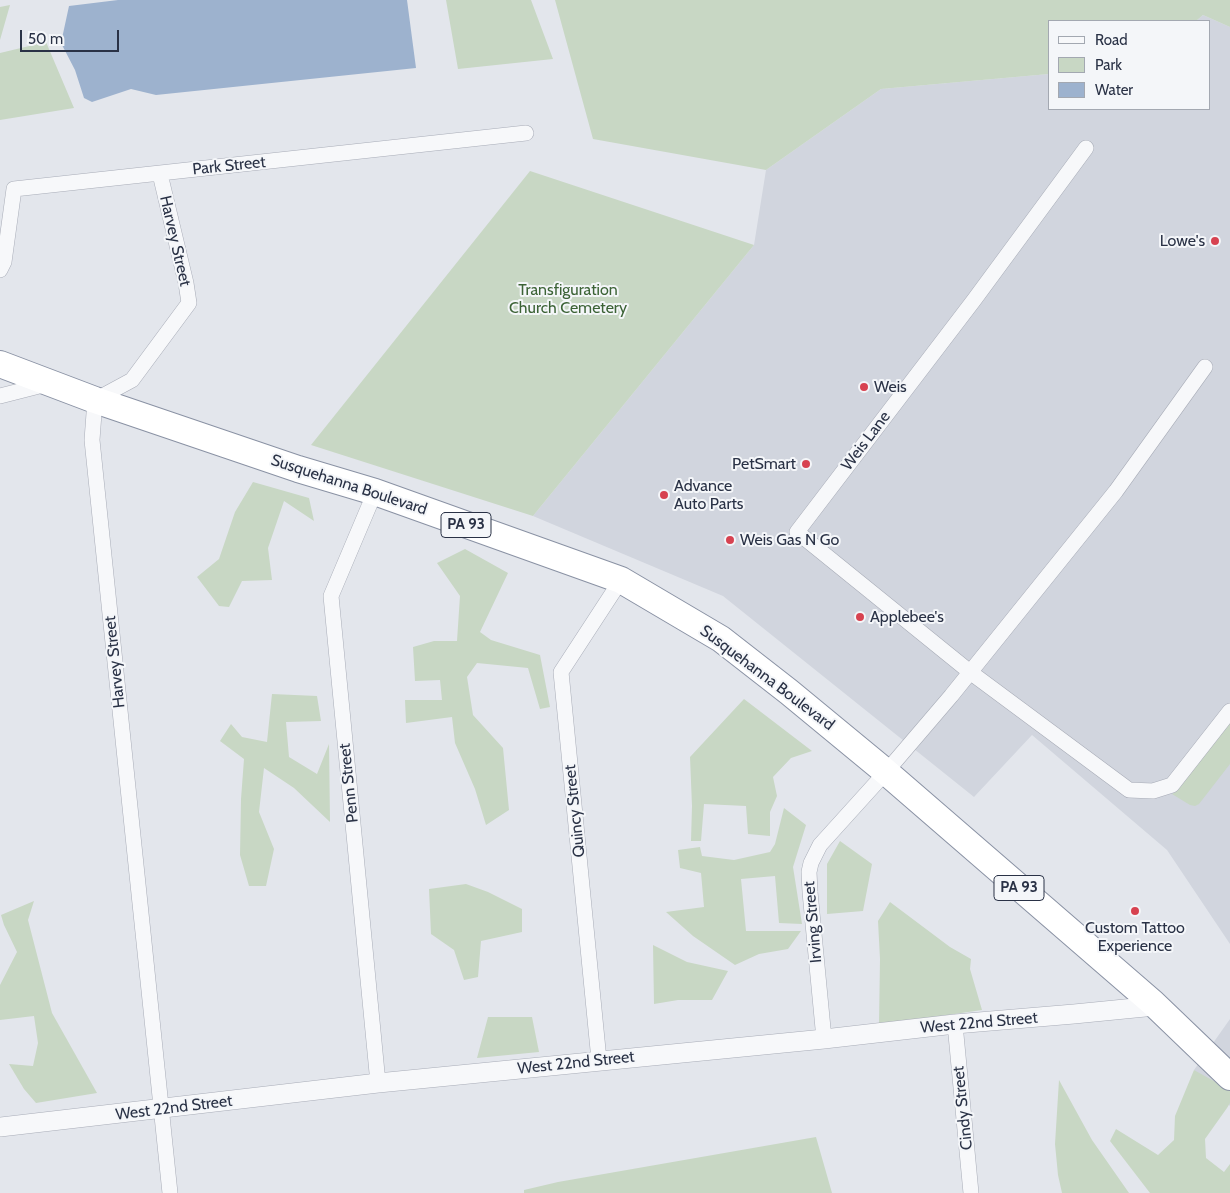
<!DOCTYPE html>
<style>
body{margin:0}
#map{position:relative;width:1230px;height:1193px;overflow:hidden;background:#e3e6ec;font-family:Cabin,sans-serif}
canvas{display:block}
.legend{position:absolute;left:1048px;top:20px;width:162px;height:90px;box-sizing:border-box;background:#f4f6f9;border:1px solid #a3a8b1;margin:0;padding:6px 9px;list-style:none;font-size:15px;color:#2a3246}
.legend li{display:flex;align-items:center;gap:10px;height:25px}
.legend b{width:25px;border:1px solid #a3a8b1}
.scale{position:absolute;left:20px;top:30px;width:99px;height:22px;box-sizing:border-box;border:2px solid #2a3246;border-top:0;padding-left:6px;font-size:15px;line-height:18px;white-space:nowrap;color:#2a3246;-webkit-text-stroke:4px #f4f6f9;paint-order:stroke}
</style>
<div id="map">
<canvas width="1230" height="1193"></canvas>
<ul class="legend">
<li><b style="height:6px;background:#f7f8fa"></b>Road</li>
<li><b style="height:14px;background:#c8d7c4"></b>Park</li>
<li><b style="height:14px;background:#9db2ce"></b>Water</li>
</ul>
<div class="scale">50 m</div>
</div>
<script>
const c = document.querySelector('canvas').getContext('2d');
c.lineJoin = 'round';
function paint(path, color) {
  c.fillStyle = color;
  c.fill(path, 'evenodd');
}
function poly(rows) {
  const path = new Path2D();
  for (const r of rows) {
    path.moveTo(r[0], r[1]);
    for (let i = 2; i < r.length; i += 2) path.lineTo(r[i], r[i + 1]);
  }
  return path;
}
function stroke(path, color, width, dash) {
  c.strokeStyle = color;
  c.lineWidth = width;
  c.lineCap = dash ? 'butt' : 'round';
  c.setLineDash(dash || []);
  c.stroke(path);
}
function label(font, color, halo, rows, align = 'center') {
  c.font = font + ' Cabin,sans-serif';
  c.lineWidth = 4;
  c.setLineDash([]);
  c.textBaseline = 'middle';
  c.strokeStyle = halo;
  c.fillStyle = color;
  for (const [text, x, y, turn = 0] of rows) {
    c.save();
    c.translate(x, y);
    c.rotate((+turn || 0) * Math.PI / 180);
    c.textAlign = isNaN(turn) ? turn : align;
    if (halo) c.strokeText(text, 0, 0);
    c.fillText(text, 0, 0);
    c.restore();
  }
}
paint(poly([
 [1203,15,1230,27,1230,944,1167,850,1032,735,974,797,723,596,533,516,754,245,766,170,881,89,1049,74,1049,109,1209,109,1209,21,1196,21],
 [1230,1019,1230,1106,1194,1070]
]), '#d1d5de');
paint(poly([
 [446,0,531,0,553,59,458,69],
 [555,0,1230,0,1230,27,1203,15,1196,21,1049,21,1049,74,881,89,766,170,593,139],
 [10,5,0,40,0,7],
 [46,42,74,108,0,120,0,53],
 [530,171,754,245,533,516,311,445],
 [253,482,309,498,314,521,284,501,268,548,272,580,242,581,229,607,219,606,197,577,219,559,235,512],
 [465,549,508,573,480,632,491,640,540,655,550,707,540,709,528,668,477,663,467,677,473,715,503,748,509,810,486,825,475,789,455,743,452,717,406,723,405,700,442,700,440,680,415,681,413,647,434,641,457,641,460,596,437,563],
 [272,694,317,696,321,721,286,722,289,757,317,774,329,744,330,822,294,788,264,768,259,812,274,849,266,886,249,886,240,855,241,799,244,759,220,741,231,724,242,737,267,742],
 [744,699,812,751,791,758,773,777,777,796,770,812,770,836,748,834,746,806,704,804,701,841,691,841,692,806,690,757],
 [1230,721,1230,764,1199,804,1195,806,1190,805,1172,794,1178,790],
 [784,808,806,825,793,867,802,924,779,923,775,876,741,879,746,931,801,931,788,949,759,954,735,965,693,936,666,912,704,907,701,873,680,868,678,850,700,847,702,856,734,860,770,852,775,844],
 [840,841,872,864,863,911,827,914,827,864],
 [466,884,488,892,522,909,522,932,481,941,478,977,464,980,454,950,431,934,429,889],
 [34,901,28,920,52,1013,97,1093,36,1103,24,1089,9,1064,33,1066,38,1043,34,1016,0,1020,0,985,17,952,4,925,1,915],
 [890,902,950,947,971,959,970,969,982,1010,879,1025,880,959,878,921],
 [653,945,687,962,728,971,712,1000,678,1000,654,1004],
 [488,1017,532,1017,539,1052,477,1058],
 [1194,1070,1230,1090,1230,1103,1227,1108,1205,1139,1206,1158,1224,1172,1230,1164,1230,1193,1150,1193,1110,1141,1116,1129,1158,1155,1174,1140,1175,1116],
 [1059,1080,1092,1140,1129,1193,1062,1193,1058,1175,1055,1144],
 [816,1137,832,1193,524,1193,524,1190,558,1182]
]), '#c8d7c4');
paint(poly([
 [118,0,407,0,416,68,156,95,131,89,92,102,84,98,75,70,61,43,69,6]
]), '#9db2ce');
const minor = poly([
 [1086,148,974,300,797,532,970,672,1129,790,1153,791,1172,785,1230,711],
 [160,174,186,283,189,303,132,380,95,400,92,440,170,1193],
 [0,270,4,262,14,189,526,133],
 [0,396,47,384],
 [375,492,331,596,378,1083],
 [955,1024,971,1193],
 [824,1039,810,892,809,872,811,863,820,845,886,772,951,696,1116,491,1205,367],
 [599,1060,561,672,621,580]
]);
const tertiary = poly([
 [0,1127,378,1083,824,1039,955,1024,1074,1014,1145,1007,1153,1003]
]);
const trunk = poly([
 [0,364,95,400,298,469,375,492,621,580,721,639,789,692,886,772,1153,1003,1230,1077]
]);
stroke(minor, '#a8acb7', 16);
stroke(tertiary, '#a8acb7', 20);
stroke(trunk, '#8a92a4', 28);
stroke(minor, '#f7f8fa', 15);
stroke(tertiary, '#f7f8fa', 19);
stroke(trunk, '#fff', 26);
for (const [x, y, r, color] of [
 [1215,241,5,"#d74250"],
 [864,387,5,"#d74250"],
 [806,464,5,"#d74250"],
 [664,495,5,"#d74250"],
 [730,540,5,"#d74250"],
 [860,617,5,"#d74250"],
 [1135,911,5,"#d74250"]
]) {
  const dot = new Path2D();
  dot.arc(x, y, r, 0, 2 * Math.PI);
  c.fillStyle = color;
  c.fill(dot);
  stroke(dot, '#f4f6f9', 2);
}
for (const [x, y, w] of [
 [466,525,50],
 [1019,888,50]
]) {
  const box = new Path2D();
  box.roundRect(x - w / 2, y - 12.5, w, 25, 4);
  c.fillStyle = '#f4f6f9';
  c.fill(box);
  stroke(box, '#2a3246', 1);
}
label('bold 15px', '#2a3246', null, [
 ["PA 93",466,525],
 ["PA 93",1019,888]
]);
label('16px', '#2a3246', '#f4f6f9', [
 ["Park Street",229,166,-6],
 ["Harvey Street",175,241,77],
 ["Weis Lane",866,441,-53],
 ["Susquehanna Boulevard",349,485,18],
 ["Harvey Street",115,662,-96],
 ["Susquehanna Boulevard",767,678,37],
 ["Penn Street",349,783,-96],
 ["Quincy Street",575,811,-96],
 ["Irving Street",813,922,-95],
 ["West 22nd Street",979,1023,-5],
 ["West 22nd Street",576,1063,-6],
 ["West 22nd Street",174,1108,-7],
 ["Cindy Street",963,1108,-96]
]);
label('16px', '#2a3246', '#f4f6f9', [
 ["Lowe's",1205,241,"right"],
 ["Weis",874,387],
 ["PetSmart",796,464,"right"],
 ["Advance",674,486],
 ["Auto Parts",674,504],
 ["Weis Gas N Go",740,540],
 ["Applebee's",870,617],
 ["Custom Tattoo",1135,928,"center"],
 ["Experience",1135,946,"center"]
], 'left');
label('16px', '#3c6336', '#f4f6f9', [
 ["Transfiguration",568,290],
 ["Church Cemetery",568,308]
]);
</script>
